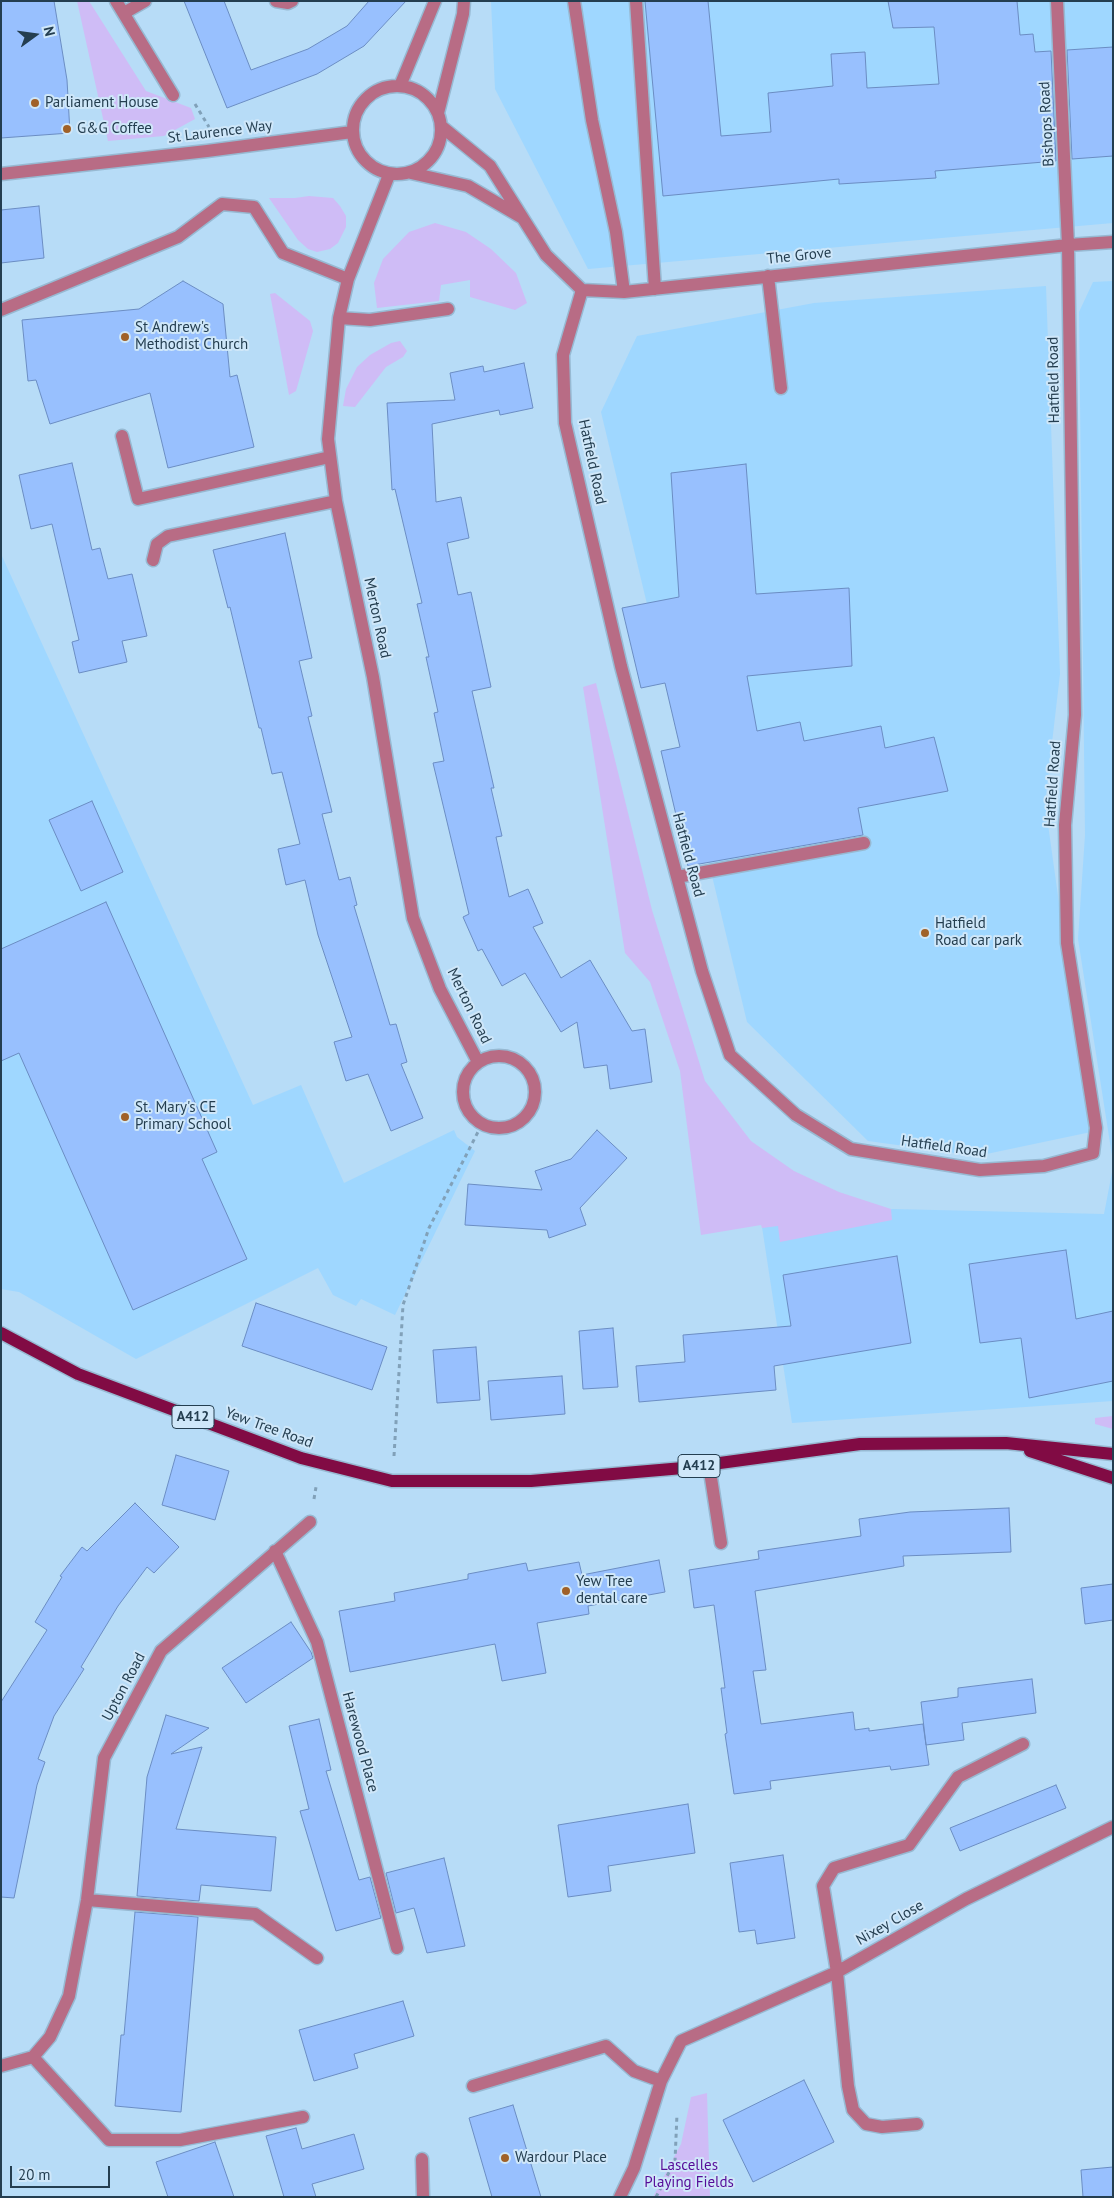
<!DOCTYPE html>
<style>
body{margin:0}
#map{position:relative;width:1114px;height:2198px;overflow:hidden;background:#b7dcf7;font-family:"PT Sans",sans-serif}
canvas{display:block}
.frame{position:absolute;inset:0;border:2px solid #243e50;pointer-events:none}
.north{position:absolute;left:10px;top:10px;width:50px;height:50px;-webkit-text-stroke:4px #cfe7f9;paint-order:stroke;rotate:76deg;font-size:14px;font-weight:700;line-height:20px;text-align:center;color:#243e50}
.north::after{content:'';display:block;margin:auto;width:18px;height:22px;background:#243e50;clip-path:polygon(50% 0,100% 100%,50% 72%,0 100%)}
.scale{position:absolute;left:10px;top:2166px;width:100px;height:22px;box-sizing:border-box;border:2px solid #243e50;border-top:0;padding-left:6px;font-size:15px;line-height:18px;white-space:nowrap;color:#243e50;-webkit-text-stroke:4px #cfe7f9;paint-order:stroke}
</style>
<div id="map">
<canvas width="1114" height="2198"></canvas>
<div class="frame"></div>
<div class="north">N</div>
<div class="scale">20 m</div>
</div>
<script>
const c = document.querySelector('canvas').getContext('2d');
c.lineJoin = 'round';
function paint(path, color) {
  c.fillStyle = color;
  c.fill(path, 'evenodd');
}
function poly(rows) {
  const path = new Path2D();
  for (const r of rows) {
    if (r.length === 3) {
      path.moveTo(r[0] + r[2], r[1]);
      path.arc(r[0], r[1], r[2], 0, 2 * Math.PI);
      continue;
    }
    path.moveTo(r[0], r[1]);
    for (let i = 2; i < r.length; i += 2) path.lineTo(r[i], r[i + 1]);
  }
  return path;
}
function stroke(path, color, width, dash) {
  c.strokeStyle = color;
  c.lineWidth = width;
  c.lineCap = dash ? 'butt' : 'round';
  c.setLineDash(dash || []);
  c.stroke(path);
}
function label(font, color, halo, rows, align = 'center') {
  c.font = font + ' "PT Sans",sans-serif';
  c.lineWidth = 4;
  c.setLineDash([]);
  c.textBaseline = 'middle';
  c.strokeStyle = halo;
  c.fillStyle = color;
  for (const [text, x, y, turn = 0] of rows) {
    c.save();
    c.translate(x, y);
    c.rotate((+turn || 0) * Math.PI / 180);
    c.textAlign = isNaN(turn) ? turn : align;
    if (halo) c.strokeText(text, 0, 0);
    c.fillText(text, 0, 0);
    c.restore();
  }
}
paint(poly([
 [491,1,1113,1,1113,223,588,269,495,89],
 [1113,281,1113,1162,1078,939,1085,835,1079,312,1093,282],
 [1046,286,1060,674,1045,803,1091,1132,977,1156,868,1141,747,1022,601,412,637,336,814,303],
 [1,554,253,1105,301,1085,344,1183,454,1130,457,1137,475,1151,395,1315,361,1299,356,1306,333,1295,318,1268,136,1359,19,1292,1,1289],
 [1113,1167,1113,1401,792,1423,762,1227,893,1209,1104,1214]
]), '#9fd7ff');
paint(poly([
 [77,1,89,1,146,91,191,108,195,119,164,136,108,141],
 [309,196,333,198,340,206,346,216,346,227,338,243,330,249,317,252,308,249,298,240,269,198,295,198],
 [435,223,466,232,491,249,516,273,527,303,515,310,470,297,470,280,441,285,439,301,377,308,374,283,383,259,409,232],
 [275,293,310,321,313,331,296,391,289,395,270,294],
 [400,341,407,351,403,357,386,367,355,407,343,406,346,389,357,367,370,355,391,343],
 [596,683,652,910,705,1081,751,1141,794,1171,839,1192,891,1209,892,1220,780,1242,778,1226,762,1228,761,1225,701,1235,680,1071,650,982,625,953,583,687],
 [1113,1416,1113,1429,1095,1424,1095,1418],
 [707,2093,710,2197,653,2197,681,2144,691,2097]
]), '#cfbcf6');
const building = poly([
 [1,1,54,1,67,80,70,133,1,138,1,1],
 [184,1,224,1,251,70,308,49,347,26,369,1,406,1,364,46,317,74,227,108,184,1],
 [645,1,708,1,721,136,771,132,768,93,833,86,831,54,865,52,867,88,939,84,934,27,893,28,888,1,1017,1,1020,35,1033,34,1035,52,1051,51,1056,161,935,171,936,178,839,184,839,179,663,196,645,1],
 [1113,47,1113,156,1072,159,1067,50,1113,47],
 [39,206,44,258,1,263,1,210,39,206],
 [183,281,223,304,230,377,237,375,254,447,168,468,150,393,50,424,36,380,28,381,22,320,139,309,183,281],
 [524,363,533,408,500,415,499,410,432,424,436,502,461,497,469,538,447,543,458,595,471,592,491,687,472,691,494,788,491,788,502,836,496,837,509,897,528,889,543,923,533,927,561,978,590,960,632,1031,645,1029,652,1082,610,1089,607,1065,584,1068,577,1022,561,1032,525,973,502,986,482,949,478,951,463,917,469,914,433,763,444,761,434,713,438,712,426,657,429,657,417,604,422,603,395,489,392,490,387,403,455,400,450,373,483,366,484,372,524,363],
 [72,463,92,550,100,548,108,579,132,574,147,636,122,641,127,662,79,673,72,642,79,640,52,524,31,529,19,475,72,463],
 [746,464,756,594,849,588,852,666,747,676,757,731,800,722,804,741,881,726,885,748,934,737,948,791,858,808,863,835,688,866,661,751,680,747,665,683,641,688,622,608,679,597,671,473,746,464],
 [285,533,312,658,299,661,312,716,308,717,332,812,322,814,339,880,350,877,357,905,354,906,390,1025,396,1024,407,1062,401,1064,423,1118,391,1131,368,1074,346,1081,334,1042,352,1037,318,935,305,880,286,885,278,849,300,844,282,772,272,774,261,728,259,728,230,607,228,608,213,550,285,533],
 [92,801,123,872,81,891,49,820,92,801],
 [106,902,217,1152,202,1159,247,1259,133,1310,19,1053,1,1061,1,949,106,902],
 [597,1130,627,1158,580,1208,586,1225,549,1238,547,1230,465,1225,468,1184,542,1190,535,1171,571,1159,597,1130],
 [1066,1250,1076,1319,1113,1311,1113,1381,1029,1398,1021,1338,980,1343,969,1264,1066,1250],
 [897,1256,911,1343,774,1366,776,1390,639,1402,636,1366,685,1362,683,1335,791,1326,783,1275,897,1256],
 [256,1303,387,1347,372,1390,242,1346,256,1303],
 [613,1328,618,1387,583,1389,579,1331,613,1328],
 [476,1347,480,1400,437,1403,433,1350,476,1347],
 [562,1376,565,1414,491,1420,488,1381,562,1376],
 [176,1455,229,1471,215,1520,162,1505,176,1455],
 [135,1503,179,1547,154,1573,147,1567,118,1606,81,1667,84,1669,54,1716,38,1759,45,1762,37,1785,14,1898,1,1897,1,1702,47,1630,35,1622,62,1577,60,1576,82,1547,87,1551,135,1503],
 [1009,1508,1011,1552,903,1556,904,1566,755,1591,766,1670,753,1671,761,1724,853,1712,855,1730,869,1728,869,1731,923,1724,929,1765,891,1770,890,1766,770,1781,771,1789,734,1794,725,1734,727,1733,721,1688,725,1688,714,1605,694,1608,689,1570,759,1559,758,1551,861,1536,859,1519,910,1512,1009,1508],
 [659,1560,665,1592,588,1606,589,1614,537,1623,546,1673,502,1681,495,1644,350,1672,339,1611,395,1601,394,1593,468,1579,468,1574,526,1563,528,1571,579,1562,582,1575,659,1560],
 [1113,1584,1113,1620,1085,1624,1081,1588,1113,1584],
 [291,1622,311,1652,313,1658,246,1703,222,1668,291,1622],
 [1032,1679,1036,1713,962,1723,964,1740,926,1745,921,1702,958,1697,958,1688,1032,1679],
 [166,1715,209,1728,171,1754,202,1747,176,1829,276,1837,271,1891,201,1885,199,1901,137,1896,147,1777,166,1715],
 [319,1719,331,1770,326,1771,359,1880,370,1877,381,1918,336,1931,300,1811,309,1809,289,1726,319,1719],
 [1056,1785,1066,1808,960,1851,950,1828,1056,1785],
 [688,1804,695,1853,608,1866,611,1891,568,1897,558,1825,688,1804],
 [783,1855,795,1938,757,1944,755,1930,739,1932,730,1863,783,1855],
 [444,1858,465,1946,427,1953,414,1908,396,1913,386,1873,444,1858],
 [135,1912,198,1917,181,2112,115,2106,121,2035,124,2035,135,1912],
 [403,2001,414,2036,354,2054,358,2068,314,2081,299,2030,403,2001],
 [804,2080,834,2142,753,2182,723,2120,804,2080],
 [513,2105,541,2197,492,2197,469,2118,513,2105],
 [296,2128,302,2149,354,2134,364,2169,312,2184,316,2197,284,2197,266,2136,296,2128],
 [215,2142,234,2197,168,2197,156,2162,215,2142],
 [1113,2167,1113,2197,1083,2197,1081,2170,1113,2167]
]);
paint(building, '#98c0fe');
stroke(building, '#6b8dc3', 1);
const minor = poly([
 [116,1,173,95],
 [276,1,288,3,292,1],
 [574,1,592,120,616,232,624,292],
 [636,1,655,289],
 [124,13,145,1],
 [397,130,44],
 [400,86,435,1],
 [438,113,463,14,464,1],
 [441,126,490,166,546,255,582,290,624,292,1068,245,1113,242],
 [411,173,468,186,521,217],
 [1,174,207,151,352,132],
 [389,175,348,279,339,318,328,439,336,501,373,677,413,918,440,989,478,1062],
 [768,276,781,388],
 [582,290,563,355,565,423,621,666,702,971,730,1055,796,1115,851,1149,980,1170,1044,1166,1093,1153,1096,1128,1067,943,1065,825,1075,715,1068,245,1057,1],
 [1,310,178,237,222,204,254,207,283,253,348,279],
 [339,318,370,320,448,309],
 [122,436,138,499,330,457],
 [153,560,157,544,168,536,336,501],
 [677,877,864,843],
 [499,1092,36],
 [709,1465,721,1543],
 [275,1551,317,1642,397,1948],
 [87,1900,255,1914,317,1958],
 [33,2057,109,2140,180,2140,303,2117],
 [1,2066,33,2057,50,2037,69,1996,87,1900,104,1758,161,1651,310,1522],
 [473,2086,606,2046,634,2071,661,2081],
 [917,2124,882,2127,866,2124,853,2110,848,2086,837,1972,823,1886,834,1868,909,1845,958,1777,1023,1744],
 [422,2159,423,2197],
 [620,2197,634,2168,661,2081,681,2041,837,1972,966,1899,1113,1827]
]);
const major = poly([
 [1,1333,78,1374,301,1458,392,1481,531,1481,683,1468,860,1444,1006,1443,1113,1454],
 [1030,1451,1113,1478]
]);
stroke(minor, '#97b9d2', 15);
stroke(major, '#97b9d2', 15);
stroke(poly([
 [195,104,209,127],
 [394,1456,403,1305,429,1228,482,1124],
 [314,1499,316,1487],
 [656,2197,675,2161,677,2114]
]), '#81a1b9', 3, [4, 4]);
stroke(minor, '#b86c85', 12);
stroke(major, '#810b44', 12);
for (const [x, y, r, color] of [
 [35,103,5,"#a06128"],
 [67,129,5,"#a06128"],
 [125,337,5,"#a06128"],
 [925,933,5,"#a06128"],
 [125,1117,5,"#a06128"],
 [566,1591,5,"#a06128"],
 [505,2158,5,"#a06128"]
]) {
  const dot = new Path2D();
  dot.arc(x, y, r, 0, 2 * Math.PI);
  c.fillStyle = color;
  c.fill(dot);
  stroke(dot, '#cfe7f9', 2);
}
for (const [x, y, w] of [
 [193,1417,42],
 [699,1466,42]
]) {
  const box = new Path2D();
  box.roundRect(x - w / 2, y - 11.5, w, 23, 4);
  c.fillStyle = '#cfe7f9';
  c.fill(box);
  stroke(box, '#243e50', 1);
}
label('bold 14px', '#243e50', null, [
 ["A412",193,1417],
 ["A412",699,1466]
]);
label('15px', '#243e50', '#cfe7f9', [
 ["Parliament House",45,103],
 ["G&G Coffee",77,129],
 ["St Andrew's",135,328],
 ["Methodist Church",135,345],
 ["Hatfield",935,924],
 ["Road car park",935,941],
 ["St. Mary's CE",135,1108],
 ["Primary School",135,1125],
 ["Yew Tree",576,1582],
 ["dental care",576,1599],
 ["Wardour Place",515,2158]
], 'left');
label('15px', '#243e50', '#cfe7f9', [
 ["Bishops Road",1047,124,-93],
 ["St Laurence Way",220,132,-7],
 ["The Grove",799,256,-6],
 ["Hatfield Road",1054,380,-91],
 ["Hatfield Road",592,462,78],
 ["Merton Road",377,618,78],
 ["Hatfield Road",1053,784,-86],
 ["Hatfield Road",688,855,75],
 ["Merton Road",469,1006,64],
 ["Hatfield Road",944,1147,8],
 ["Yew Tree Road",269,1428,20],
 ["Upton Road",124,1687,-62],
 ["Harewood Place",360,1742,75],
 ["Nixey Close",890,1923,-30]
]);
label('15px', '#560c98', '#cfe7f9', [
 ["Lascelles",689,2166],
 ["Playing Fields",689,2183]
]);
</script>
